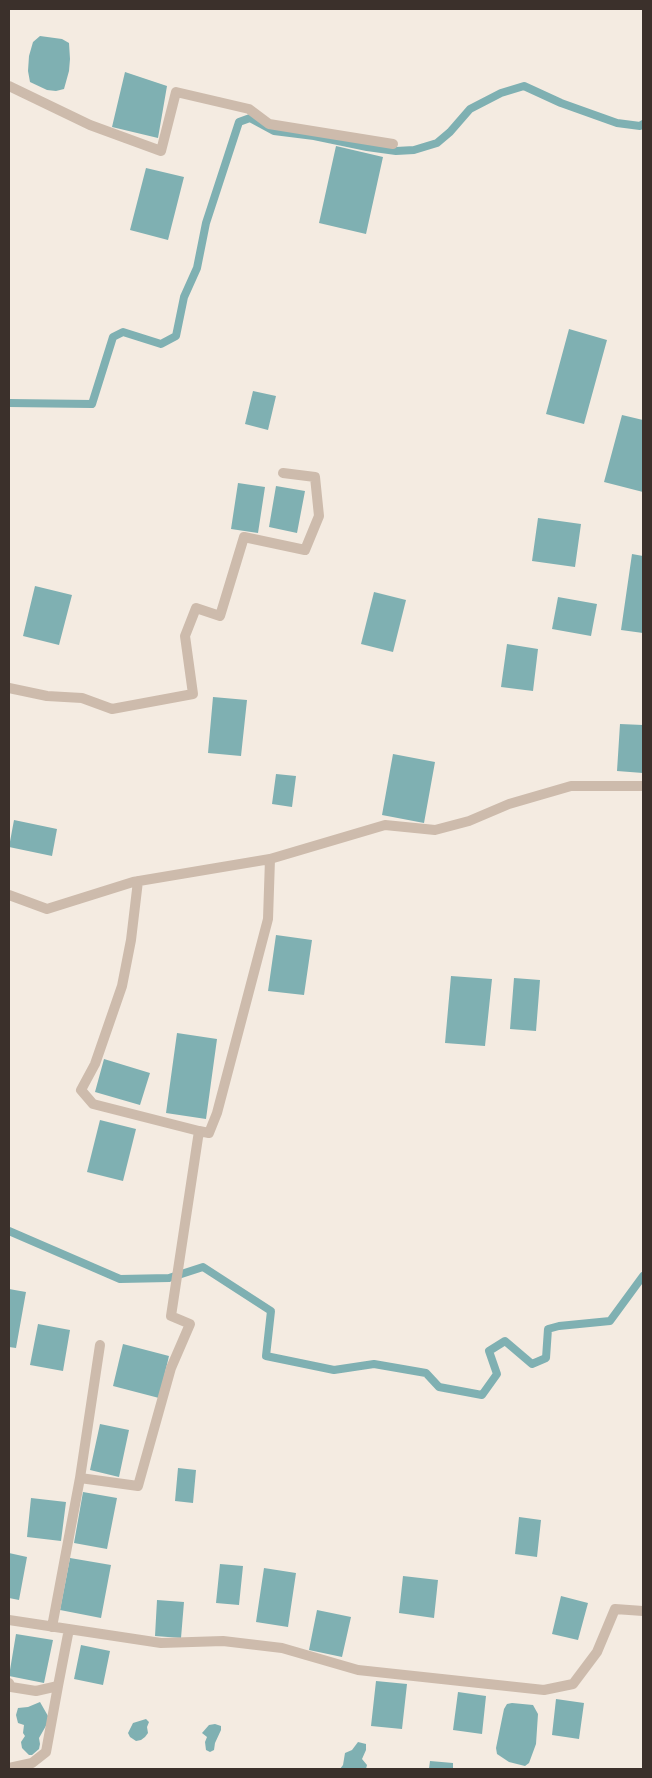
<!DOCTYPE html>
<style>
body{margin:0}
#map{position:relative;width:652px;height:1778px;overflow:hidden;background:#f4ebe1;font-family:Karla,sans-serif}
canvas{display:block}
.frame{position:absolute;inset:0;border:10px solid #3b302b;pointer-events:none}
</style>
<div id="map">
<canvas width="652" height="1778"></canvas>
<div class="frame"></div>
</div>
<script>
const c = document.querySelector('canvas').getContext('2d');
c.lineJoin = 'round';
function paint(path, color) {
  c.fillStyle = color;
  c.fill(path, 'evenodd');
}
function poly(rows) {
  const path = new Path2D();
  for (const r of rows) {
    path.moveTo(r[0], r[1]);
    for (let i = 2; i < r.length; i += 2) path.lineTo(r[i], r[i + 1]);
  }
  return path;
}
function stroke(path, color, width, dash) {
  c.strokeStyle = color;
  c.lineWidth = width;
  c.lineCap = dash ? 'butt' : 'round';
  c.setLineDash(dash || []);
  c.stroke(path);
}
paint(poly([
 [40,36,62,39,69,43,70,59,69,71,64,89,56,91,47,90,30,82,28,71,29,56,33,42],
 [125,72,167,86,158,138,112,127],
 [336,146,383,157,366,234,319,223],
 [146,168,184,177,168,240,130,230],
 [569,329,607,340,584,424,546,414],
 [253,391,276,396,268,430,245,424],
 [622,415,643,420,643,492,604,482],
 [238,483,265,487,258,533,231,529],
 [276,486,305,491,297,533,269,527],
 [538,518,581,524,575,567,532,561],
 [632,554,643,556,643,633,621,630],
 [35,586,72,595,59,645,23,636],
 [374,592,406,600,393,652,361,644],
 [558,597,597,604,591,636,552,629],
 [507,644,538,649,533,691,501,687],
 [213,697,247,700,241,756,208,753],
 [620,724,643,725,643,773,617,771],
 [393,754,435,762,424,823,382,815],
 [276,774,296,776,292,807,272,804],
 [14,820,57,829,52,856,9,847],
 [276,935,312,940,304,995,268,991],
 [451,976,492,979,485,1046,445,1043],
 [514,978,540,980,536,1031,510,1029],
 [177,1033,217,1039,206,1119,166,1113],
 [104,1059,150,1073,140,1105,95,1092],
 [100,1120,136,1129,123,1181,87,1172],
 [9,1289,26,1292,16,1348,9,1347],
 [38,1324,70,1330,63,1371,30,1365],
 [123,1344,169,1356,159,1398,113,1386],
 [100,1424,129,1430,119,1477,90,1470],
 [178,1468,196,1470,193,1503,175,1501],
 [83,1492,117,1498,107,1549,74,1543],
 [31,1498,66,1502,61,1541,27,1537],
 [519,1517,541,1520,537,1557,515,1554],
 [9,1553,27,1557,19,1600,9,1598],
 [70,1558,111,1565,101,1618,60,1610],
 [220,1564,243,1566,239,1605,216,1603],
 [264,1568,296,1573,288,1627,256,1622],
 [403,1576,438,1580,434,1618,399,1613],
 [561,1596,588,1603,578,1640,552,1634],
 [157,1600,184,1602,181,1638,155,1636],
 [317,1610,351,1617,342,1657,309,1650],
 [16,1634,53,1640,44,1683,9,1676],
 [81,1645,110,1651,103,1685,74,1679],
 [376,1681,407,1684,402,1729,371,1726],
 [458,1692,486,1696,482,1734,453,1730],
 [556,1699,584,1703,579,1739,552,1735],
 [40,1702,48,1716,47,1724,39,1738,40,1744,39,1749,32,1755,29,1755,22,1748,21,1742,25,1736,23,1733,24,1725,18,1723,16,1715,18,1708,28,1707],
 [512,1703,533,1705,538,1714,536,1744,529,1763,525,1766,509,1762,497,1754,496,1748,504,1709,507,1704],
 [146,1719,149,1722,147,1727,148,1733,145,1737,141,1740,136,1741,130,1737,128,1733,133,1723],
 [215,1724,221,1726,221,1730,215,1743,214,1750,210,1752,206,1750,205,1742,207,1737,202,1733,209,1725],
 [358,1742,366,1744,366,1750,362,1759,367,1765,366,1769,340,1769,343,1765,345,1753,352,1750],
 [430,1761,453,1763,453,1769,429,1769]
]), '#7fb0b2');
stroke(poly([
 [9,403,92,404,113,337,123,332,161,344,176,336,184,297,197,268,206,223,239,122,250,118,274,131,314,136,367,147,396,151,414,150,437,143,450,132,470,109,501,93,524,86,561,103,617,123,640,126,643,124],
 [9,1231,120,1279,169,1278,203,1267,271,1311,266,1356,334,1370,374,1364,426,1373,439,1387,482,1395,497,1374,489,1351,505,1341,532,1364,546,1358,548,1329,559,1326,610,1321,643,1276]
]), '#7fb0b2', 8);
stroke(poly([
 [9,86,90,125,161,151,176,92,249,109,269,124,393,144],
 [9,688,47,696,82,698,112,709,193,694,185,636,196,608,220,616,244,537,305,550,319,516,315,477,283,473],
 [138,881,131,940,122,986,95,1064,81,1090,93,1104,199,1131],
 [9,895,47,909,133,882,270,859,385,825,435,830,469,821,509,804,571,786,643,786],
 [80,1478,100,1345],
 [9,1620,161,1643,223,1641,282,1648,358,1670,544,1690,573,1684,597,1652,615,1609,643,1611],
 [52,1627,80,1478,138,1486,171,1368,190,1324,171,1316,199,1131,209,1133,217,1113,268,919,270,859],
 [9,1683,11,1687,36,1691,58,1686,69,1629],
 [9,1768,32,1763,46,1752,58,1686]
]), '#cdbbac', 10);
</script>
